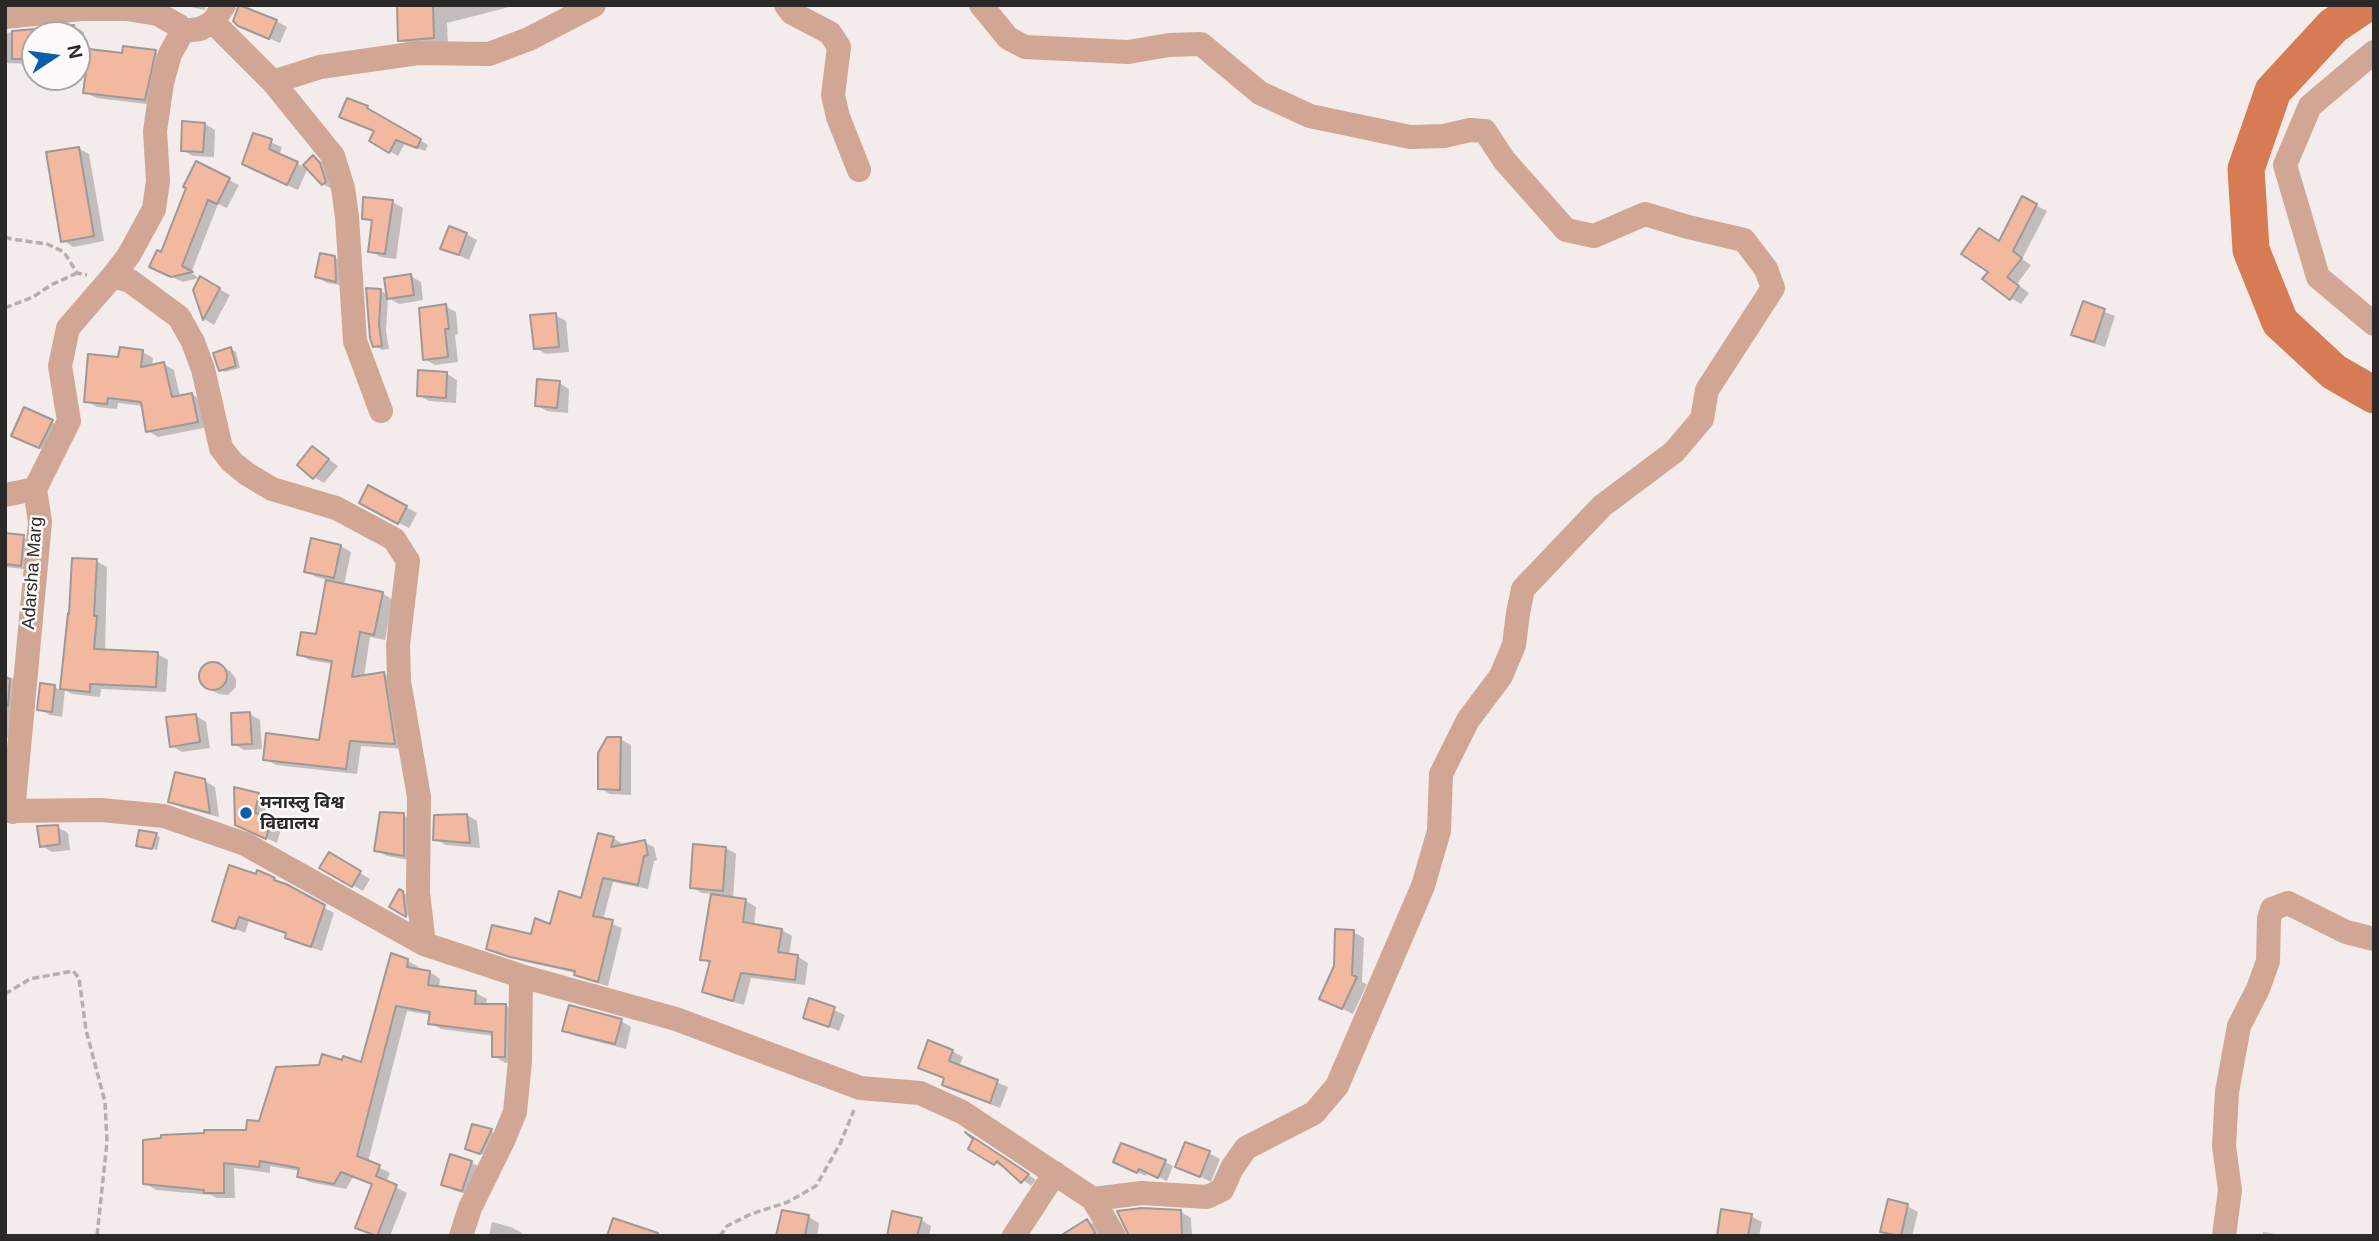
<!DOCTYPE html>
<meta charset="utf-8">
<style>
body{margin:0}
#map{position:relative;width:2379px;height:1241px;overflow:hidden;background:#f3ecea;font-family:Helvetica,sans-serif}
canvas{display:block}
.frame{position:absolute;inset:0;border:7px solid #2b2828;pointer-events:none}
.north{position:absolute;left:21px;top:21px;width:70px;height:70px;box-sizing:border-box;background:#fefaf9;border:2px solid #aaa6a5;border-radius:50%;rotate:77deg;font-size:19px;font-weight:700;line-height:28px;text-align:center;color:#2b2828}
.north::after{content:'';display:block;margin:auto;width:24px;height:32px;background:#0a5fad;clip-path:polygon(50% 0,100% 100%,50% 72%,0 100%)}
</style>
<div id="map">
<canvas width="2379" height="1241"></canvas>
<div class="frame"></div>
<div class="north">N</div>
</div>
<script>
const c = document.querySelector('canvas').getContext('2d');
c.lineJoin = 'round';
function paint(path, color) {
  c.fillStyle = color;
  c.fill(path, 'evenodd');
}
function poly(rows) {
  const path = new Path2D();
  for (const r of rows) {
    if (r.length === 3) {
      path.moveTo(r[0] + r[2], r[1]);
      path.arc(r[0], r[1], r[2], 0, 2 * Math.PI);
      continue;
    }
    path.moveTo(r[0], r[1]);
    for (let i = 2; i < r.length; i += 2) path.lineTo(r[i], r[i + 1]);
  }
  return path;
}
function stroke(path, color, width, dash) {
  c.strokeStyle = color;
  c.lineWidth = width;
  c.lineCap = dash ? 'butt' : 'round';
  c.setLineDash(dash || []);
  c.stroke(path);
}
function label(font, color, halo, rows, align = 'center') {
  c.font = font + ' Helvetica,"Noto Sans Devanagari",sans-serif';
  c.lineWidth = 5;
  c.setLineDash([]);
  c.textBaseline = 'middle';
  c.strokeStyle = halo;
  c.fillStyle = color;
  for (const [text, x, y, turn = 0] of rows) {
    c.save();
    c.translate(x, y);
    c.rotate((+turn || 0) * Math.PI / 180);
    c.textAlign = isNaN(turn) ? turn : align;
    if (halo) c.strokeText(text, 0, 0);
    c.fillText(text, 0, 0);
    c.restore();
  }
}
paint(poly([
 [181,5,205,5,205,10],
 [399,5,517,5,447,23,448,46,415,48,400,40],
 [276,21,287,27,280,43,239,25],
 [74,26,84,32,84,53,77,52,77,35,35,35,35,64,5,63,5,33],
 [155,52,166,58,155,105,96,98,85,92,124,55],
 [367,108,428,145,425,151,405,143,398,156,371,140,376,132],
 [205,124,215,130,214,157,193,156,182,150],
 [254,135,282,147,279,155,304,167,314,157,324,163,334,190,323,184,308,168,298,190,254,170],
 [78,148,89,154,104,241,73,247,63,240],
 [229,180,239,185,227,208,218,204,191,273,199,278,183,282,161,272,188,188],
 [2022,198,2047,211,2022,259,2031,265,2017,284,2029,293,2021,304,2011,298,1990,271,2000,243],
 [393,202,403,208,396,259,381,257,370,251,373,223,364,218],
 [466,234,477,240,469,260,442,248],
 [334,257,345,264,346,286,327,283,317,277],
 [410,276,421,282,423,300,399,304,388,298,386,331,389,349,382,350,375,346,381,291,388,295],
 [201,279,230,295,214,325,204,319,195,290],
 [2084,304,2115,316,2105,347,2083,340,2073,334],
 [445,306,456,312,458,334,455,335,458,362,435,365,424,359],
 [555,315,566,321,569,352,546,354,535,348],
 [231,349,236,352,240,368,225,372,220,370],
 [143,352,153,358,152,366,163,364,174,370,180,397,192,394,202,401,208,427,158,437,148,431,143,406,118,403,117,409,97,407,86,401],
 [447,374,457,380,456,403,429,401,419,395],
 [559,383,569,389,568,413,547,411,536,405],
 [52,422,62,428,50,453,24,441],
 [313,448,338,466,324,483,314,477],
 [369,487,417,513,409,528,361,503],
 [5,535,23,537,34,543,31,570,5,567],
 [312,540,341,546,351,552,344,585,382,593,393,600,385,640,370,637,364,677,384,674,394,680,405,749,361,746,357,774,276,765,265,759,321,742,333,664,309,660,299,654,318,636,328,580,316,577,306,571],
 [96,561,107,567,105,652,157,654,168,660,166,692,101,689,100,697,72,694,65,690,62,717,50,715,39,709,54,687,61,690,69,615],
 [208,664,220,665,231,672,236,679,236,687,228,695,219,694,207,688,201,677,204,667],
 [5,675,21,682,16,739,5,737],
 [250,714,260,720,262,749,244,750,234,744],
 [196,716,206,722,210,748,182,752,172,746],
 [620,739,631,745,631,795,610,794,599,788],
 [204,781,215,787,219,817,181,807,170,801],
 [235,789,259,795,269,801,265,817,282,825,277,843,248,830],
 [403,815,414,821,414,861,387,856,376,850],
 [467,815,477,821,480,848,446,845,435,839],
 [57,827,68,833,70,850,52,852,42,846],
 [156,835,160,837,157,850,138,845],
 [613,838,623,844,623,846,644,842,654,847,657,860,654,861,648,889,613,882,603,920,622,928,608,986,586,980,576,973,522,961,488,948,532,936,551,926,582,900],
 [726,848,736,854,733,899,746,901,756,907,754,926,782,930,792,936,789,955,797,956,808,963,805,985,751,978,744,1005,714,997,704,991,711,964,702,959,713,894,702,893,692,887],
 [329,854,370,879,363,891,321,867],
 [257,876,269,876,334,913,322,951,297,943,287,937,288,934,249,921,245,933,214,920],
 [402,892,413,899,416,920,391,907],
 [1353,932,1364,938,1362,982,1367,984,1353,1014,1332,1004],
 [408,961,419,967,418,970,430,972,440,979,439,988,476,993,487,999,486,1005,505,1005,516,1012,516,1063,505,1063,494,1056,494,1036,441,1029,430,1023,431,1015,407,1011,368,1162,390,1173,386,1182,407,1193,390,1236,375,1236,357,1227,374,1185,353,1177,346,1189,309,1182,299,1176,300,1171,270,1166,270,1173,234,1168,235,1198,217,1198,211,1195,156,1190,145,1183,248,1132,320,1067,343,1062,362,1064],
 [811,1000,845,1015,839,1031,805,1017],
 [621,1021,631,1027,626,1049,575,1036,564,1030],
 [952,1051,963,1057,959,1067,1008,1087,1000,1108,955,1090,944,1084,946,1079,920,1067],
 [491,1131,501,1137,491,1158,467,1148],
 [975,1140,1036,1180,1031,1186,1005,1166,1004,1168,970,1148],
 [1209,1153,1220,1159,1211,1182,1178,1166],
 [471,1162,481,1168,472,1196,453,1190,443,1184],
 [1165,1162,1173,1166,1167,1181,1147,1172,1146,1176,1123,1166],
 [1907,1206,1918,1212,1912,1236,1890,1236,1882,1231],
 [783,1212,809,1217,819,1223,817,1236,778,1236],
 [1181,1212,1191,1218,1192,1236,1130,1236],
 [1751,1216,1762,1222,1759,1236,1719,1236],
 [921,1220,931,1226,929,1236,900,1236],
 [1087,1221,1095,1225,1101,1236,1063,1236],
 [492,1222,511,1227,522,1233,521,1236,489,1236],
 [2263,1232,2288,1236,2262,1236]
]), '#0003');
stroke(poly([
 [2364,5,2333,26,2273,91,2246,169,2251,250,2280,322,2334,372,2374,395]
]), '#d77b54', 37);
const building = poly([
 [239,5,277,20,269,39,238,26,233,21,239,5],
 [397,5,433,5,434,38,398,41,397,5],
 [74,25,74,35,49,35,49,27,74,25],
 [35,29,35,59,12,59,12,31,35,29],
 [123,46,156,50,145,100,83,93,89,49,122,53,123,46],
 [347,98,368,106,367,108,421,139,417,148,396,140,389,153,369,141,374,131,339,117,347,98],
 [182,121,205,123,203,152,181,151,182,121],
 [253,133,272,139,269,149,298,162,287,185,242,164,253,133],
 [79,147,94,236,61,242,46,152,79,147],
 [313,155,320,163,326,182,322,185,303,165,313,155],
 [196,161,230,178,217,204,208,200,182,266,193,272,171,277,149,267,157,250,161,252,186,188,183,187,196,161],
 [2022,196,2037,204,2013,251,2022,258,2007,277,2019,286,2010,300,1982,279,1988,272,1961,254,1979,228,1999,241,2022,196],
 [363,197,393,200,385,254,368,252,372,220,362,219,363,197],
 [449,226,467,233,459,255,440,249,449,226],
 [320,253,335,256,336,282,315,277,320,253],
 [411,274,414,295,387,299,384,278,411,274],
 [200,276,220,288,203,320,193,290,200,276],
 [366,288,381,289,379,325,382,346,373,347,370,338,366,288],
 [2083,301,2105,309,2094,342,2071,335,2083,301],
 [446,304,449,329,445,329,448,357,423,360,419,308,446,304],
 [556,313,559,347,534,349,530,315,556,313],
 [120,347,143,350,141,367,164,362,172,397,192,393,198,422,146,432,141,402,108,398,107,404,84,402,88,354,118,357,120,347],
 [231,347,236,366,219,371,213,353,231,347],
 [418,370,447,372,446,398,417,396,418,370],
 [537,379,560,381,557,408,535,406,537,379],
 [24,407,53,420,39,448,11,436,24,407],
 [312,446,329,459,313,479,297,465,312,446],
 [368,485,407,506,398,524,359,503,368,485],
 [5,533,24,535,21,566,5,564,5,533],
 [311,538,341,545,334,578,304,572,311,538],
 [72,558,97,559,94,616,97,616,94,649,158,652,156,687,90,684,90,692,60,689,68,613,69,614,72,558],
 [326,580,383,592,374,635,360,632,352,677,384,672,395,744,350,741,346,769,263,760,266,733,319,740,332,661,297,655,301,632,316,634,326,580],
 [213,676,14],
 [5,678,10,679,8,706,5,706,5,678],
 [40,683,55,685,52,712,37,710,40,683],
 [250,712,252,744,232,745,231,713,250,712],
 [196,714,200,742,170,747,166,717,196,714],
 [607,737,621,737,620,790,598,789,598,753,607,737],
 [175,772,205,779,210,813,168,802,175,772],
 [234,787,259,793,255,813,272,817,266,839,235,825,234,787],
 [380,812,404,813,404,856,374,851,380,812],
 [467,814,470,843,433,840,434,815,467,814],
 [58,825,60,844,40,847,37,826,58,825],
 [139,830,157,833,152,849,136,846,139,830],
 [598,833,614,837,611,847,645,840,648,855,644,856,638,885,603,878,593,916,613,920,598,982,574,975,575,971,510,957,486,949,492,925,531,934,535,918,550,924,559,891,581,898,598,833],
 [693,844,726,847,723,891,690,888,693,844],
 [329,852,361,871,352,887,319,868,329,852],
 [229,865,256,874,257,870,269,875,275,878,274,880,286,884,325,905,311,947,285,938,286,933,239,917,235,929,212,921,229,865],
 [399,889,403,891,406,917,389,907,399,889],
 [711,894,746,899,743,922,782,929,778,952,798,955,795,980,741,973,733,1001,702,992,710,961,700,960,711,894],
 [1335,929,1354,930,1352,975,1357,977,1342,1009,1319,999,1334,966,1335,929],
 [391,953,408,959,407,967,430,971,428,985,476,991,475,1004,506,1004,505,1057,492,1057,492,1032,428,1024,430,1012,396,1006,357,1156,380,1165,376,1176,397,1185,377,1236,355,1228,372,1184,341,1172,334,1184,297,1177,299,1168,260,1161,259,1167,224,1163,224,1193,204,1193,204,1190,143,1184,143,1140,161,1138,161,1135,204,1133,204,1130,246,1130,247,1120,259,1121,276,1067,319,1065,322,1054,342,1060,343,1056,361,1062,391,953],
 [809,998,835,1007,829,1027,803,1018,809,998],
 [569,1005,622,1019,615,1044,562,1031,569,1005],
 [928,1040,953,1050,949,1061,998,1080,990,1103,942,1085,944,1078,918,1068,928,1040],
 [472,1124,492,1129,480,1154,465,1149,472,1124],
 [965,1132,1029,1174,1021,1183,997,1161,994,1165,968,1149,973,1139,965,1132],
 [1185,1142,1210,1151,1200,1177,1175,1167,1185,1142],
 [1121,1143,1166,1160,1158,1178,1139,1169,1137,1173,1113,1162,1121,1143],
 [450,1154,472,1161,462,1191,441,1185,450,1154],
 [1888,1199,1908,1204,1901,1236,1880,1232,1888,1199],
 [1142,1208,1181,1210,1182,1236,1129,1236,1117,1211,1142,1208],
 [1721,1209,1752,1214,1748,1236,1717,1236,1721,1209],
 [782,1210,809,1215,805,1236,776,1236,782,1210],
 [892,1211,922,1218,917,1236,887,1236,892,1211],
 [613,1218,658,1233,657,1236,607,1236,613,1218],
 [1087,1219,1095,1233,1091,1236,1060,1236,1087,1219]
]);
paint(building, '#f2b8a0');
stroke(building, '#9e9896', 2);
stroke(poly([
 [5,237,11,239,47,244,64,252,77,273,87,275],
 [5,308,33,297,51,285,77,273],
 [5,994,30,979,73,971,79,978,86,1030,105,1102,107,1142,97,1236],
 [720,1236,727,1226,751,1214,788,1202,816,1186,840,1144,854,1110]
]), '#b4afad', 3.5, [7, 3.5]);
stroke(poly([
 [786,5,792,13,830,33,839,47,833,95,838,117,859,170],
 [981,5,1008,38,1025,47,1128,52,1169,45,1201,44,1260,93,1310,116,1410,137,1444,136,1470,130,1485,131,1504,160,1566,230,1594,236,1645,214,1688,227,1744,240,1766,269,1773,288,1707,390,1702,419,1674,452,1602,506,1523,589,1518,613,1514,645,1501,676,1468,720,1441,774,1439,831,1423,886,1337,1086,1314,1113,1246,1148,1232,1168,1222,1190,1207,1197,1142,1193,1093,1199],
 [5,17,81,9,126,9,158,14,179,26,183,31,200,29,213,22,224,5],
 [213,22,273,82,333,156,343,188,347,217,355,341,381,411],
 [183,31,170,54,162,83,155,131,158,181,154,209,129,255,113,276,130,281,179,317,193,342,203,369,221,448,232,462,247,474,272,489,336,508,394,539,408,561,398,645,399,681,419,797,418,893,424,944],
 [2374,52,2310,106,2285,165,2318,277,2374,324],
 [273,82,320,67,418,53,489,54,529,39,594,5],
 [5,495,35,489],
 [5,811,101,810,164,816,245,844,424,944,521,976,676,1019,860,1088,920,1093,962,1112,1093,1199,1114,1236],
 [13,812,40,522,35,489,69,421,60,366,68,328,113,276],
 [461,1236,470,1208,503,1141,515,1112,520,1061,521,976],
 [1014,1236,1055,1173],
 [2224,1236,2230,1190,2224,1146,2227,1092,2239,1026,2258,989,2268,961,2269,919,2272,909,2288,903,2346,932,2374,939]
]), '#d1a694', 24);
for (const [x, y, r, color] of [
 [246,813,7,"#0a5fad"]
]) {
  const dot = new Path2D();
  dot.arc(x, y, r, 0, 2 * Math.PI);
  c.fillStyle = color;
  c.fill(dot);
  stroke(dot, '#fefaf9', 2.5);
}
label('18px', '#2b2828', '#fefaf9', [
 ["Adarsha Marg",33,573,-86]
]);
label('bold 18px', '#2b2828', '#fefaf9', [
 ["मनास्लु विश्व",260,803],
 ["विद्यालय",260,824]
], 'left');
</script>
